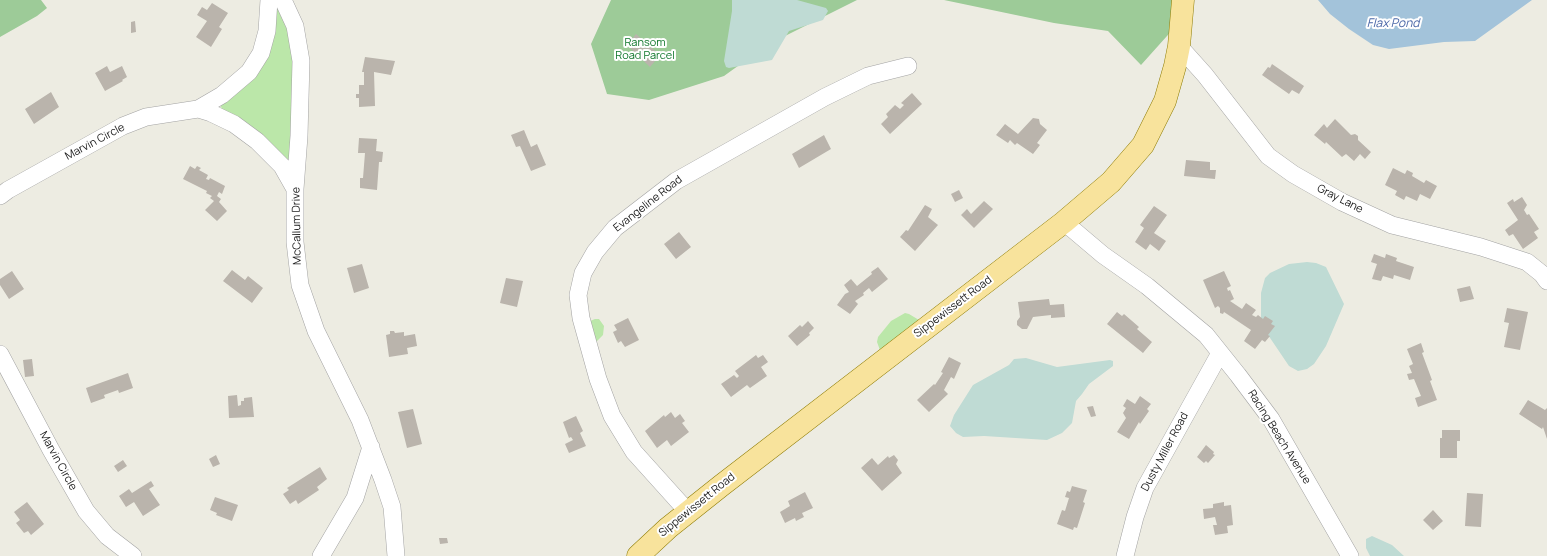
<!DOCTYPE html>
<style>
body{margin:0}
canvas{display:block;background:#edece2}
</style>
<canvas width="1547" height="556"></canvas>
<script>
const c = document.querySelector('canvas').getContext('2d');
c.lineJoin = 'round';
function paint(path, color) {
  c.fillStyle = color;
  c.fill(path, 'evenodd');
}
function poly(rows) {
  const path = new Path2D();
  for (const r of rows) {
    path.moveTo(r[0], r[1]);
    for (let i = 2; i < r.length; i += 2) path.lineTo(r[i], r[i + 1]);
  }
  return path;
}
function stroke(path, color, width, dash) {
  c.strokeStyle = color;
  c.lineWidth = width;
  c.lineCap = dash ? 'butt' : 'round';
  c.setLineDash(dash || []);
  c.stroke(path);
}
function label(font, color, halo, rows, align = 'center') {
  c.font = font + ' Manrope,sans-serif';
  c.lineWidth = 4;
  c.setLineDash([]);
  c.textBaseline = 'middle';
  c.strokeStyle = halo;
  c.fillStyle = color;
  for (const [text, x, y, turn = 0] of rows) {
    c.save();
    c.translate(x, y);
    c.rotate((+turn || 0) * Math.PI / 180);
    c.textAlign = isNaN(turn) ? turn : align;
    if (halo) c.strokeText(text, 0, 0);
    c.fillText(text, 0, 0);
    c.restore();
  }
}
paint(poly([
 [274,1,292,40,295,80,292,158,285,161,225,114,220,105,243,85],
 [905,313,909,314,919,320,881,353,877,342,878,337,891,321],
 [595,319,599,319,604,326,603,335,596,342,590,321]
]), '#bbe7a9');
paint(poly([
 [0,0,41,0,47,8,37,16,0,37],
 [611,0,857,0,767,45,724,76,649,100,607,94,591,44],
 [944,0,1183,0,1184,17,1141,65,1108,31,1054,23]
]), '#9dcb98');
paint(poly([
 [732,0,797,0,826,8,828,11,823,20,789,31,772,60,729,68,726,67,724,61,732,11],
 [1307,262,1316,263,1326,267,1344,304,1326,346,1314,364,1307,369,1298,371,1289,366,1264,329,1261,318,1261,293,1265,278,1270,273,1289,264],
 [1026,358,1057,367,1110,360,1113,361,1113,366,1089,384,1082,394,1076,401,1072,423,1062,433,1047,440,984,436,963,437,956,433,950,426,954,415,973,385,1009,365,1014,359],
 [1372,536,1392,545,1404,556,1370,556,1366,548,1366,539]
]), '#bfdbd4');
paint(poly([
 [1318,0,1532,0,1475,41,1444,42,1389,49,1373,45,1349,29,1330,14]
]), '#a3c3da');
paint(poly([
 [212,3,228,13,219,27,222,29,211,47,196,37,207,21,197,15,202,7,207,10],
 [135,21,136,32,131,33,131,22],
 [636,34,660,55,650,67,627,45],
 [365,57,395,61,391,75,374,72,375,106,359,107,359,98,356,98,356,94,359,94,359,85,364,85,364,72,362,72],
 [1272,64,1304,86,1299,94,1292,90,1289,94,1262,75,1268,67,1270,68],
 [107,66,110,72,122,66,127,77,122,80,123,81,105,91,95,73],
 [51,92,59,107,34,124,25,109],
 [912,93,922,104,890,134,881,124,888,117,886,114,895,105,900,109,904,105,901,103],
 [1033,118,1039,119,1040,124,1047,130,1037,143,1040,145,1033,154,1017,143,1015,145,1010,140,1008,143,996,135,1005,124,1018,134],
 [1335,119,1351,135,1355,134,1358,136,1358,140,1371,152,1365,159,1360,154,1354,161,1346,154,1342,157,1326,142,1325,144,1314,135,1324,124,1327,128],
 [524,130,531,147,537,144,546,165,531,171,520,146,516,147,511,135],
 [824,135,831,149,799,168,792,154],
 [359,138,377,139,376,151,383,152,382,162,379,162,377,190,360,188,360,178,363,178,365,153,358,153],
 [1186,160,1210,162,1210,170,1216,170,1215,179,1184,176],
 [190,166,195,169,197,166,201,168,199,170,208,175,206,179,209,180,210,178,225,186,222,194,219,192,217,196,221,199,219,202,227,211,217,221,205,210,214,201,210,198,212,196,206,193,207,191,183,179],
 [1393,168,1405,174,1407,170,1413,173,1412,176,1424,183,1426,180,1437,186,1430,199,1420,194,1417,201,1406,196,1404,200,1395,195,1397,191,1385,185],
 [959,190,963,198,955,202,951,194],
 [1522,197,1527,205,1524,210,1527,215,1529,214,1539,229,1534,232,1538,238,1523,249,1513,234,1509,236,1505,230,1518,220,1507,203,1513,199,1514,202],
 [984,201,993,209,974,228,961,215,967,209,971,214],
 [925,205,932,209,928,217,938,225,915,251,900,237,906,230,908,231],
 [1154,206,1167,215,1154,233,1166,241,1159,251,1150,244,1146,250,1135,242,1144,228,1140,225],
 [679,232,691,247,676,259,664,244],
 [1374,254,1385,258,1386,254,1397,258,1396,261,1414,267,1410,280,1394,275,1393,279,1383,276,1381,281,1372,279,1377,264,1371,262],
 [362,264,369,288,354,293,347,268],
 [878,267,888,279,872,292,869,288,863,293,864,295,855,301,858,304,850,314,837,305,845,294,849,292,844,285,851,279,857,286,872,274,871,272],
 [232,270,245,280,248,276,263,288,252,303,223,281],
 [12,271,24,289,9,299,0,285,0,279],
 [1224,271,1231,286,1227,288,1228,291,1230,290,1234,299,1230,301,1242,309,1246,303,1256,310,1252,315,1256,317,1258,315,1263,319,1265,316,1273,321,1271,324,1275,326,1268,335,1270,336,1265,342,1262,340,1255,349,1244,341,1251,330,1224,312,1223,314,1220,313,1220,308,1218,306,1215,308,1203,280],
 [506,278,523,281,517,307,500,303],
 [1470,286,1474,299,1460,302,1457,289],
 [1049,299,1050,305,1064,304,1065,317,1051,318,1051,315,1033,317,1027,329,1022,329,1017,325,1017,321,1020,317,1018,302],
 [1507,308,1528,312,1520,350,1504,347,1509,323,1504,322],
 [1117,312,1122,316,1124,314,1139,327,1137,329,1152,342,1143,353,1107,324],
 [628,318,639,340,625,347,621,341,618,343,613,332,617,330,614,325],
 [808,321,814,328,809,333,810,335,797,346,788,336,800,325,802,327],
 [390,331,394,331,395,333,404,332,404,336,415,334,417,346,407,348,408,354,389,357,386,335,390,334],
 [1421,343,1424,352,1422,353,1432,380,1430,381,1437,400,1418,407,1415,398,1421,396,1414,379,1409,380,1407,374,1412,373,1409,366,1413,364,1407,349],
 [756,355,758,358,763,355,768,362,761,367,767,376,750,388,747,385,731,397,721,384,734,375,737,378,739,376,735,371],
 [949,357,961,363,954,379,951,377,944,390,948,394,929,412,917,400,934,384,935,385,943,373,941,372],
 [32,359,34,376,25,377,23,360],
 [128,373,133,388,119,393,118,390,104,395,105,398,91,403,86,388],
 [237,395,238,406,241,405,241,401,244,401,244,398,252,397,254,417,229,418,228,396],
 [1140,396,1151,404,1147,409,1149,411,1140,424,1139,422,1129,439,1117,432,1126,418,1123,413,1126,408,1123,406,1127,399,1135,404],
 [1528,400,1545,410,1547,408,1547,439,1543,427,1542,429,1519,414],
 [1093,406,1096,416,1091,417,1087,407],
 [413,409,422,444,407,448,398,412],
 [671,412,675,418,680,414,685,421,682,423,689,432,671,446,667,440,657,448,645,431,664,415,665,417],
 [576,416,583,431,580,433,586,446,569,453,565,444,573,440,571,437,569,438,563,422],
 [1442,430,1460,430,1460,441,1457,441,1457,458,1440,458,1440,438,1442,438],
 [1206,445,1214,452,1213,454,1215,455,1208,463,1206,461,1204,463,1197,457],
 [216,455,220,464,213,467,209,459],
 [894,455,898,460,896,464,902,473,882,491,861,468,872,458,878,465,888,456,889,458],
 [123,460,127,466,118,472,114,466],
 [320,467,327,479,317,487,319,490,298,504,296,500,290,504,283,494,289,490,287,488],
 [151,481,154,486,149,489,160,505,143,516,134,502,126,507,119,496,129,489,132,493],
 [1072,486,1087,490,1083,502,1085,503,1077,528,1074,527,1073,530,1057,524,1062,510,1065,511,1069,498,1065,497,1067,491,1070,492],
 [805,492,813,508,802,513,804,517,796,521,795,518,785,523,780,512,790,506,788,501],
 [1467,493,1483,494,1481,527,1465,526],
 [215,497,238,505,232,521,216,515,217,513,210,510],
 [27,502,44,524,31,535,28,531,24,533,16,523,20,520,14,512],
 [1224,502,1224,506,1231,505,1233,525,1227,526,1228,533,1215,535,1213,525,1217,525,1215,517,1204,519,1203,509,1213,508,1213,504],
 [1433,510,1443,521,1433,530,1423,520],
 [439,538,447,538,448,543,440,544]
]), '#bab4ac');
const minor = poly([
 [283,0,295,26,301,61,299,136,295,189,295,242,300,285,316,331,360,420,383,480,392,507,396,556],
 [1179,46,1205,75,1268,156,1293,174,1342,202,1392,225,1481,247,1527,262,1542,274,1547,281],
 [198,109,211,113,234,124,257,141,282,166,295,189],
 [0,196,8,190,123,126,146,117,198,109,222,95,249,72,261,53,267,31,269,0],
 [1064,222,1103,255,1147,286,1206,335,1238,375,1271,419,1350,556],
 [0,354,51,450,86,511,107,536,133,556],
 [688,512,634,452,612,416,598,379,581,318,578,295,583,273,595,252,615,228,676,181,825,97,868,76,908,66],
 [321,556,355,498,371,447],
 [1125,556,1135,517,1145,488,1220,353]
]);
const major = poly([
 [638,556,668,528,722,485,1064,222,1111,182,1143,145,1165,101,1175,66,1179,46,1183,0]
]);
stroke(minor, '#a3a3a3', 18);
stroke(major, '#8f7d05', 23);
stroke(minor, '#fff', 17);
stroke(major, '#f8e39c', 22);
label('11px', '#0f762b', '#fff', [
 ["Ransom",645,43],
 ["Road Parcel",645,56]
]);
label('11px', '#1c1c1c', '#fff', [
 ["Marvin Circle",95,142,-28],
 ["Gray Lane",1340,199,27],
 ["Evangeline Road",648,204,-38],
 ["McCallum Drive",297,226,-91],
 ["Sippewissett Road",953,307,-37],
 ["Racing Beach Avenue",1279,437,58],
 ["Dusty Miller Road",1165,452,-62],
 ["Marvin Circle",58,461,61],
 ["Sippewissett Road",697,505,-39]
]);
label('italic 12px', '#4c68a8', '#fff', [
 ["Flax Pond",1393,24]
]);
</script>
